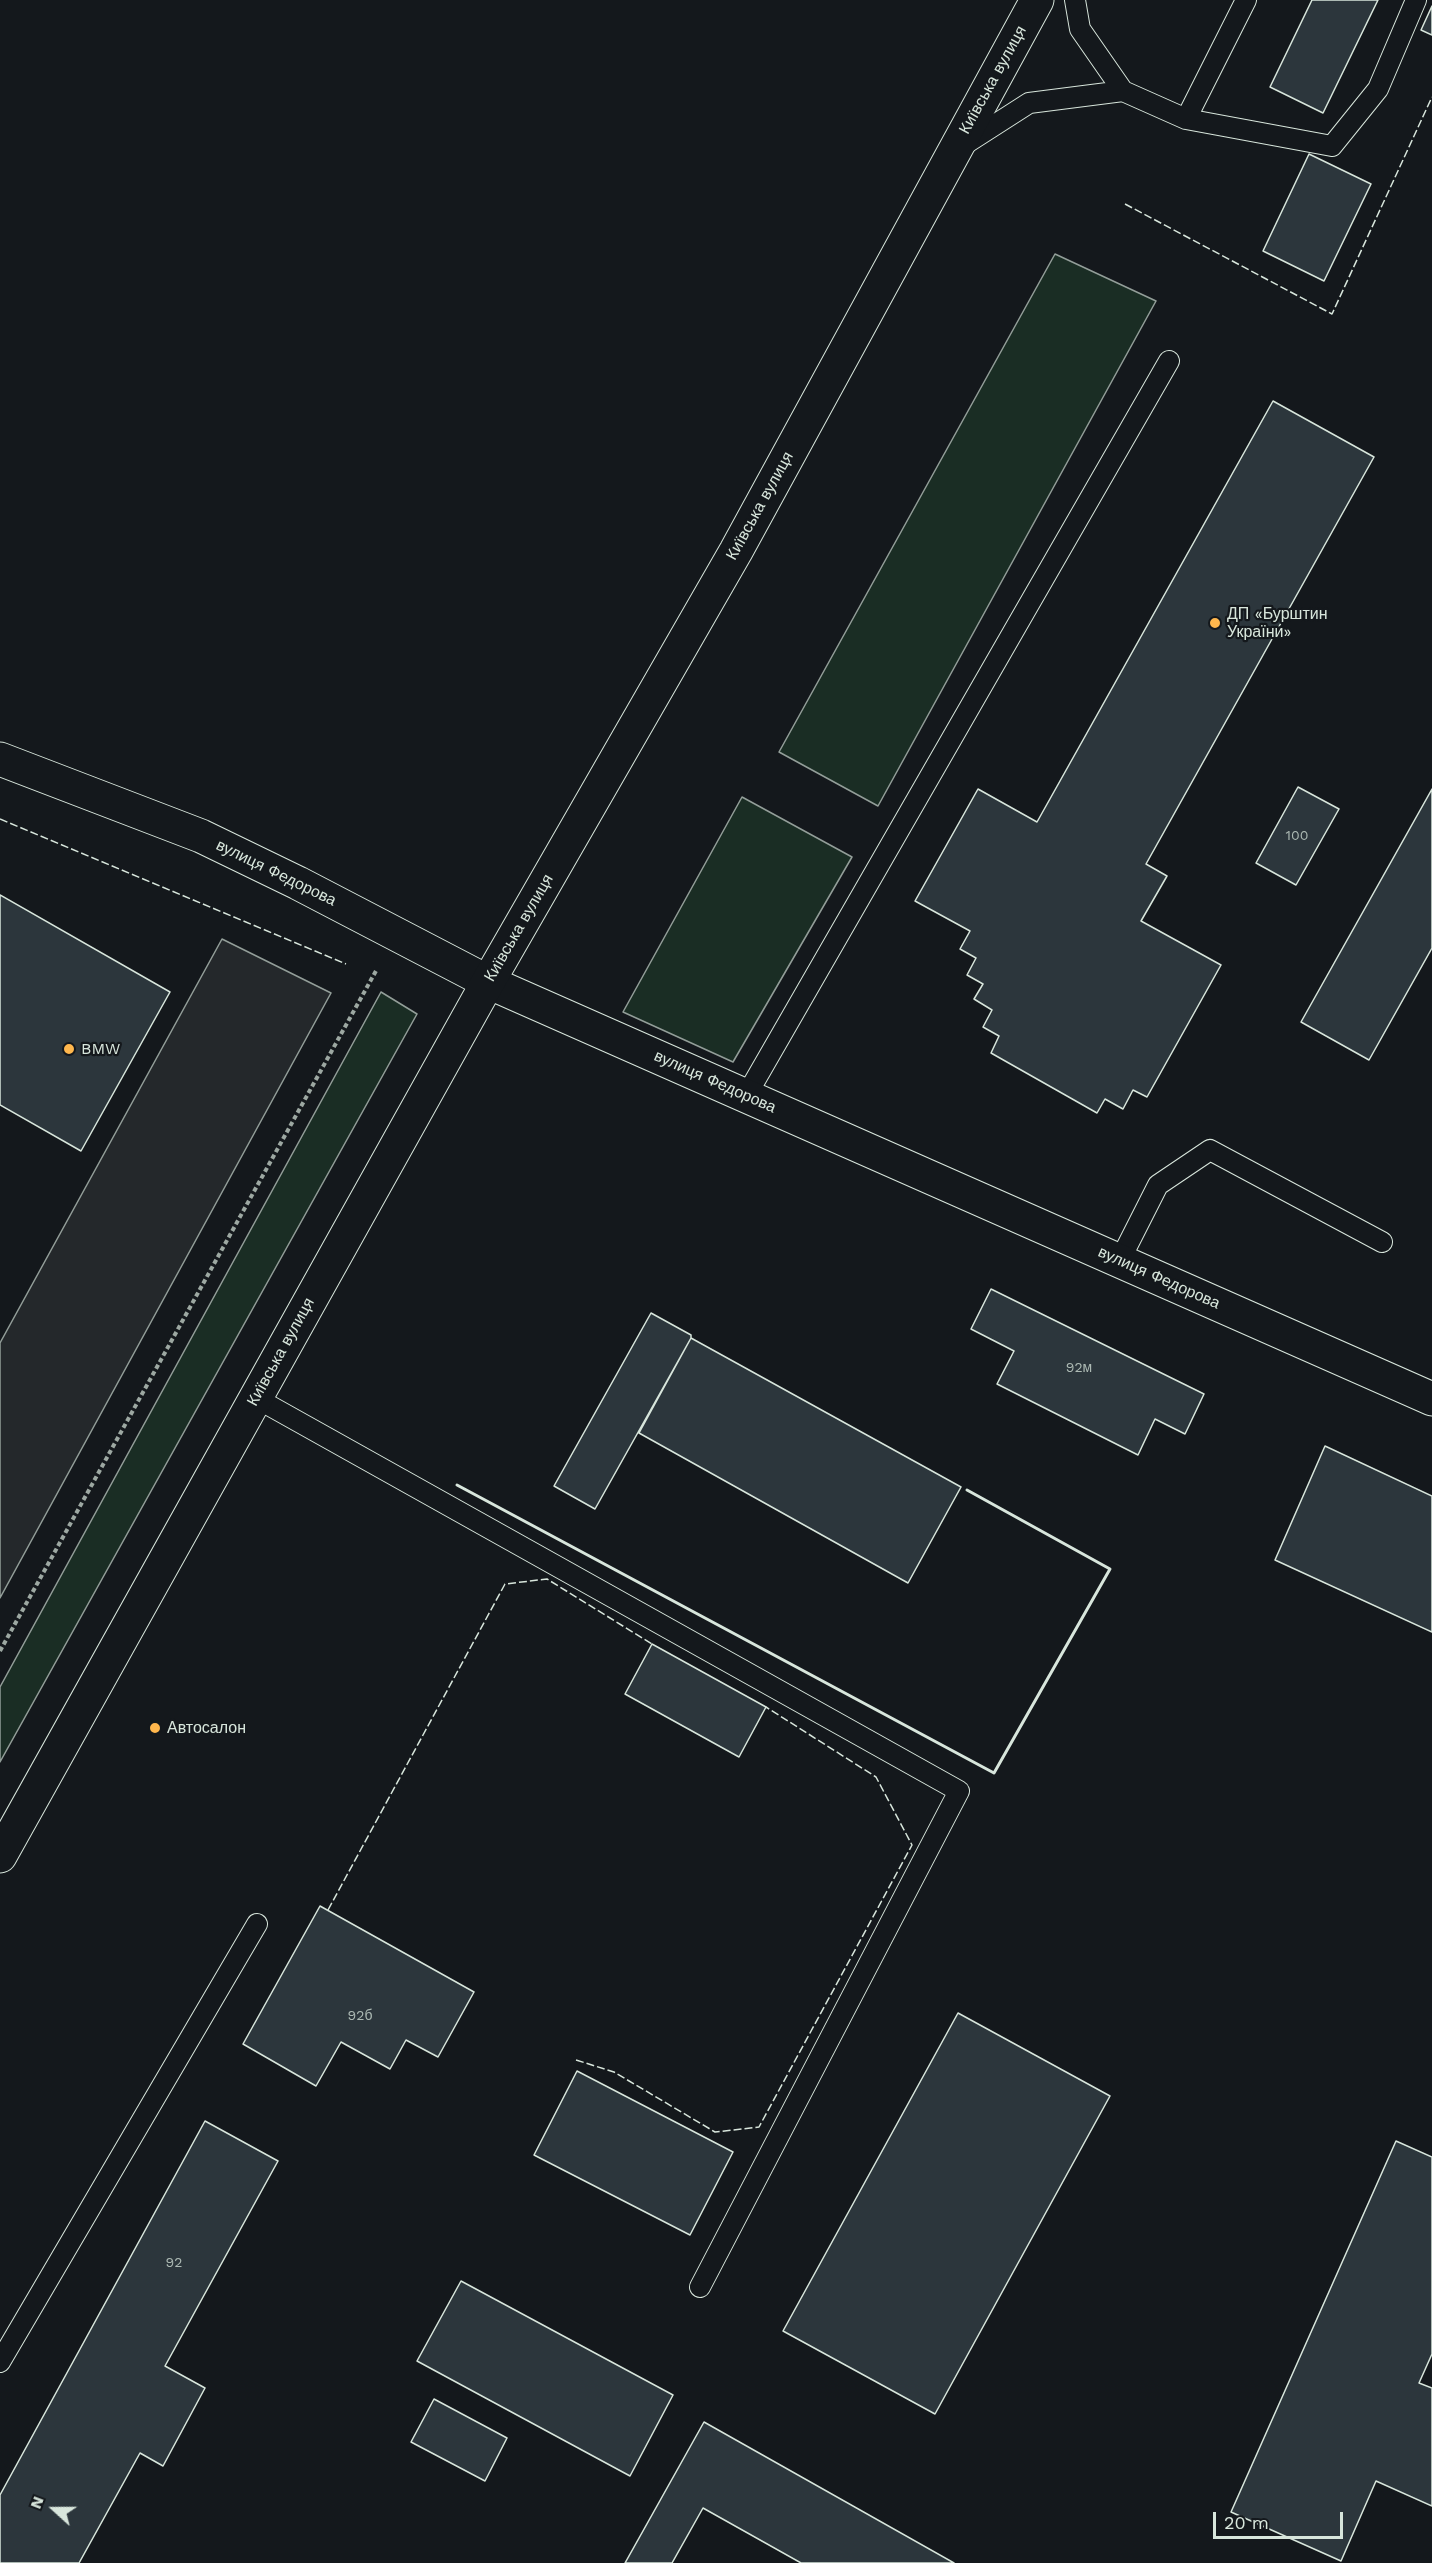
<!DOCTYPE html>
<meta charset="utf-8">
<style>
body{margin:0}
#map{position:relative;width:1432px;height:2563px;overflow:hidden;background:#14181c;font-family:"Work Sans",sans-serif}
canvas{display:block}
.north{position:absolute;left:24px;top:2479px;width:60px;height:60px;-webkit-text-stroke:4px #14181c;paint-order:stroke;rotate:291deg;font-size:16px;font-weight:700;line-height:24px;text-align:center;color:#d8e6dc}
.north::after{content:'';display:block;margin:auto;width:21px;height:27px;background:#d8e6dc;clip-path:polygon(50% 0,100% 100%,50% 72%,0 100%)}
.scale{position:absolute;left:1213px;top:2512px;width:130px;height:27px;box-sizing:border-box;border:3px solid #d8e6dc;border-top:0;padding-left:8px;font-size:18px;line-height:21px;white-space:nowrap;color:#d8e6dc;-webkit-text-stroke:4px #14181c;paint-order:stroke}
</style>
<div id="map">
<canvas width="1432" height="2563"></canvas>
<div class="north">N</div>
<div class="scale">20 m</div>
</div>
<script>
const c = document.querySelector('canvas').getContext('2d');
c.lineJoin = 'round';
function paint(path, color) {
  c.fillStyle = color;
  c.fill(path, 'evenodd');
}
function poly(rows) {
  const path = new Path2D();
  for (const r of rows) {
    path.moveTo(r[0], r[1]);
    for (let i = 2; i < r.length; i += 2) path.lineTo(r[i], r[i + 1]);
  }
  return path;
}
function stroke(path, color, width, dash) {
  c.strokeStyle = color;
  c.lineWidth = width;
  c.lineCap = dash ? 'butt' : 'round';
  c.setLineDash(dash || []);
  c.stroke(path);
}
function label(font, color, halo, rows, align = 'center') {
  c.font = font + ' "Work Sans",sans-serif';
  c.lineWidth = 4.5;
  c.setLineDash([]);
  c.textBaseline = 'middle';
  c.strokeStyle = halo;
  c.fillStyle = color;
  for (const [text, x, y, turn = 0] of rows) {
    c.save();
    c.translate(x, y);
    c.rotate((+turn || 0) * Math.PI / 180);
    c.textAlign = isNaN(turn) ? turn : align;
    if (halo) c.strokeText(text, 0, 0);
    c.fillText(text, 0, 0);
    c.restore();
  }
}
const green = poly([
 [1055,254,1156,301,878,806,779,752,1055,254],
 [742,797,852,857,733,1062,623,1012,742,797],
 [381,992,417,1014,0,1762,0,1687,381,992]
]);
paint(green, '#1a2d24');
stroke(green, '#939e99', 1.5);
const parking = poly([
 [222,939,331,993,0,1598,0,1343,222,939]
]);
paint(parking, '#24282b');
stroke(parking, '#939e99', 1.5);
const building = poly([
 [1312,0,1378,0,1323,113,1270,87,1312,0],
 [1432,6,1432,35,1421,30,1432,6],
 [1309,154,1371,184,1324,281,1263,251,1309,154],
 [1273,401,1374,457,1146,864,1167,876,1141,921,1221,965,1147,1097,1133,1090,1123,1109,1105,1099,1097,1113,991,1053,999,1036,983,1027,992,1010,974,999,983,984,967,975,976,958,960,949,970,931,915,901,978,789,1037,822,1273,401],
 [1298,787,1339,809,1296,885,1256,863,1298,787],
 [1432,789,1432,948,1369,1060,1301,1022,1432,789],
 [0,895,170,992,81,1151,0,1105,0,895],
 [991,1289,1204,1394,1185,1434,1155,1419,1138,1455,997,1384,1014,1351,971,1329,991,1289],
 [651,1313,691,1335,691,1338,595,1509,554,1486,651,1313],
 [691,1338,961,1487,908,1583,639,1433,691,1338],
 [1325,1446,1432,1496,1432,1632,1275,1560,1325,1446],
 [652,1644,766,1707,739,1757,625,1694,652,1644],
 [320,1906,474,1992,438,2057,406,2040,390,2069,341,2042,316,2086,243,2044,320,1906],
 [958,2013,1110,2096,935,2414,783,2331,958,2013],
 [577,2071,733,2152,690,2235,534,2155,577,2071],
 [205,2121,278,2161,165,2366,205,2388,163,2466,140,2453,79,2563,0,2563,0,2495,205,2121],
 [1396,2141,1432,2157,1432,2354,1419,2383,1432,2388,1432,2506,1376,2481,1341,2561,1231,2512,1396,2141],
 [461,2281,673,2395,630,2476,417,2361,461,2281],
 [434,2399,507,2438,485,2481,411,2442,434,2399],
 [704,2422,954,2563,801,2563,703,2508,672,2563,625,2563,704,2422]
]);
paint(building, '#2c363c');
stroke(building, '#d8e6dc', 1.5);
const lane = poly([
 [1075,0,1080,29,1123,91,1186,119,1332,146,1378,89,1416,0],
 [1186,119,1246,0],
 [962,146,1029,103,1123,91],
 [746,1096,1169,361],
 [1120,1260,1158,1185,1210,1150,1382,1242],
 [256,1398,959,1791,700,2287],
 [0,2362,257,1924]
]);
const street = poly([
 [0,759,201,836,298,883,488,982,1432,1399]
]);
const primary = poly([
 [0,1856,488,982,736,551,1037,0]
]);
stroke(lane, '#d8e6dc', 22);
stroke(street, '#d8e6dc', 35);
stroke(primary, '#d8e6dc', 35);
stroke(poly([
 [0,1651,377,969]
]), '#9da8a2', 4, [4.5, 3]);
stroke(lane, '#14181c', 20);
stroke(street, '#14181c', 33);
stroke(primary, '#14181c', 33);
stroke(poly([
 [1125,204,1332,314,1432,97],
 [0,819,346,964],
 [328,1910,505,1584,547,1579,652,1644],
 [576,2060,614,2072,715,2132,759,2127,912,1845,876,1777,766,1707]
]), '#d8e6dc', 1.5, [8, 3]);
stroke(poly([
 [457,1485,994,1773,1110,1569,967,1490]
]), '#d8e6dc', 3);
for (const [x, y, r, color] of [
 [1215,623,6,"#ffb74d"],
 [69,1049,6,"#ffb74d"],
 [155,1728,6,"#ffb74d"]
]) {
  const dot = new Path2D();
  dot.arc(x, y, r, 0, 2 * Math.PI);
  c.fillStyle = color;
  c.fill(dot);
  stroke(dot, '#14181c', 2);
}
label('14px', '#adbab4', null, [
 ["100",1297,836],
 ["92м",1079,1368],
 ["92б",360,2016],
 ["92",174,2263]
]);
label('16px', '#d8e6dc', '#14181c', [
 ["Київська вулиця",993,80,-61],
 ["Київська вулиця",760,506,-61],
 ["вулиця Федорова",276,873,26],
 ["Київська вулиця",519,928,-60],
 ["вулиця Федорова",715,1082,24],
 ["вулиця Федорова",1159,1278,24],
 ["Київська вулиця",281,1352,-61]
]);
label('16px', '#d8e6dc', '#14181c', [
 ["ДП «Бурштин",1227,614],
 ["України»",1227,632],
 ["BMW",81,1049],
 ["Автосалон",167,1728]
], 'left');
</script>
